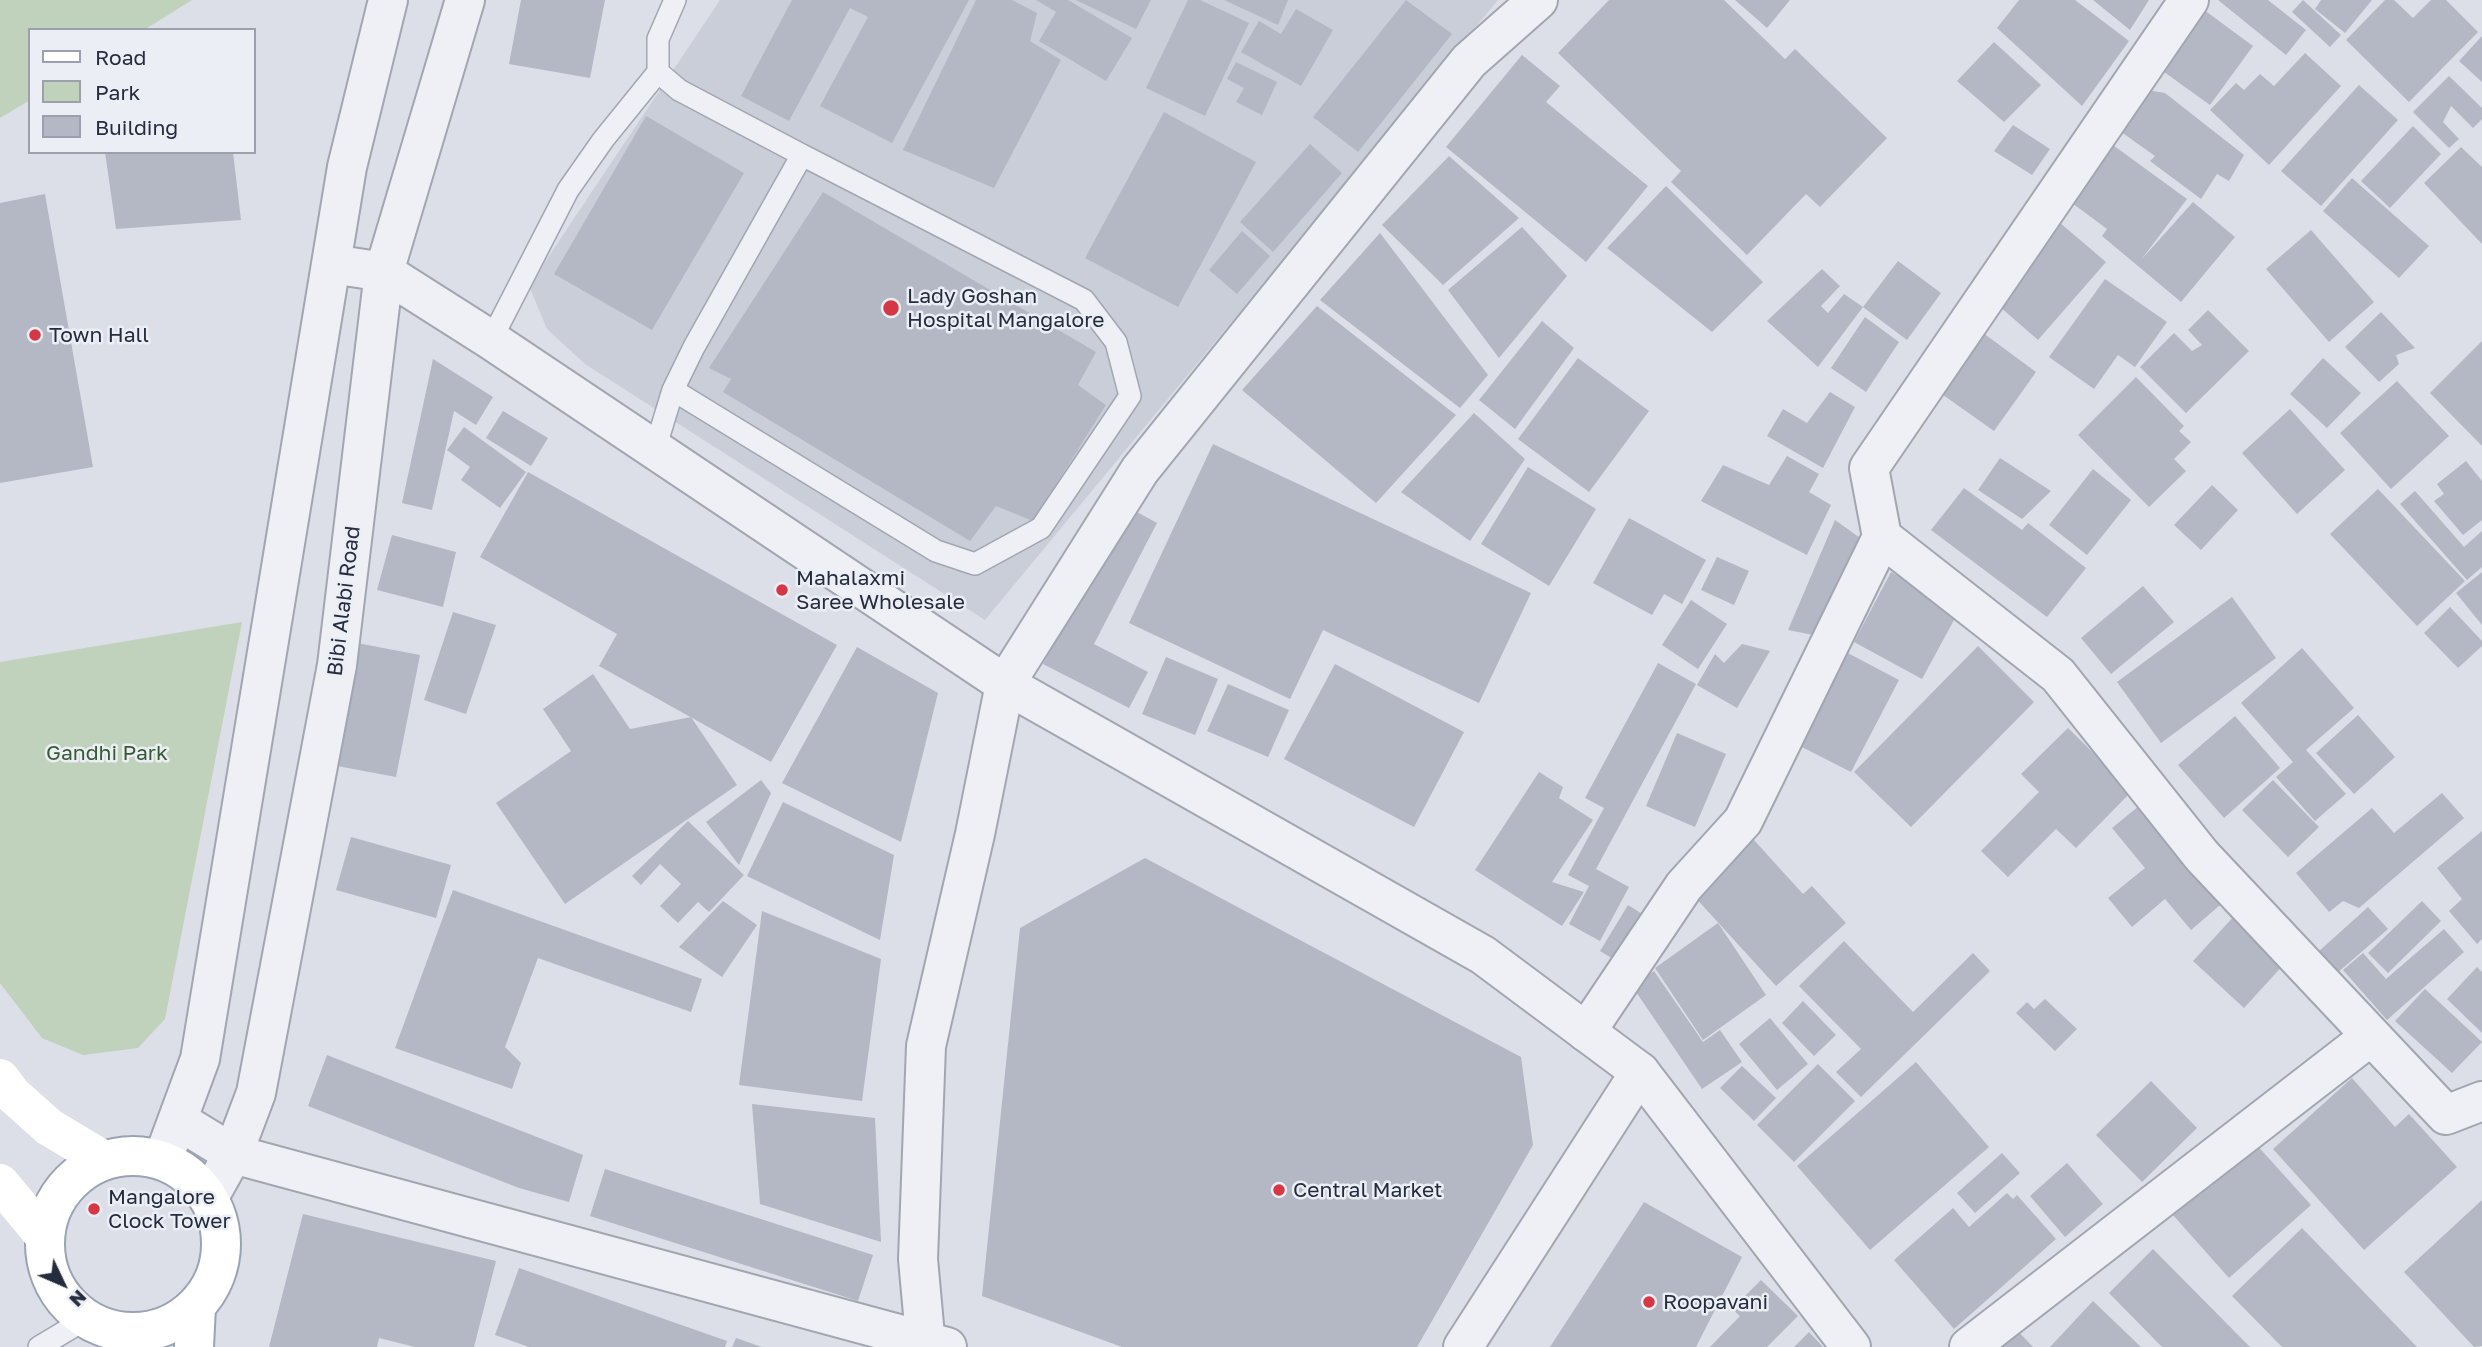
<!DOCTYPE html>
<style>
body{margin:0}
#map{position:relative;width:2482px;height:1347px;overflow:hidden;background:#dcdfe7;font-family:"Golos Text",sans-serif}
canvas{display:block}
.legend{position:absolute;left:28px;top:28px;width:228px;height:126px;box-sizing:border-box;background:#ebeef5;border:2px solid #9ca0ac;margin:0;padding:9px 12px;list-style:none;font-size:21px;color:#252c3e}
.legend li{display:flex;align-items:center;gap:14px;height:35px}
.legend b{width:35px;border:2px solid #9ca0ac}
.north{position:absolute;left:28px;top:1249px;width:70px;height:70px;-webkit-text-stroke:5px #ebeef5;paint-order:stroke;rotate:134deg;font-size:19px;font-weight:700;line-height:28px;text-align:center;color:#252c3e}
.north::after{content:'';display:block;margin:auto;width:24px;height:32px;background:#252c3e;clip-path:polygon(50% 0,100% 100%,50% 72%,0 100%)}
</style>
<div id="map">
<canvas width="2482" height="1347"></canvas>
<ul class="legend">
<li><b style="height:9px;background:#fff"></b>Road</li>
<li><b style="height:19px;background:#c0d1bc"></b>Park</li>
<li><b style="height:19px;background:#b3b8c4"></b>Building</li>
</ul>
<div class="north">N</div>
</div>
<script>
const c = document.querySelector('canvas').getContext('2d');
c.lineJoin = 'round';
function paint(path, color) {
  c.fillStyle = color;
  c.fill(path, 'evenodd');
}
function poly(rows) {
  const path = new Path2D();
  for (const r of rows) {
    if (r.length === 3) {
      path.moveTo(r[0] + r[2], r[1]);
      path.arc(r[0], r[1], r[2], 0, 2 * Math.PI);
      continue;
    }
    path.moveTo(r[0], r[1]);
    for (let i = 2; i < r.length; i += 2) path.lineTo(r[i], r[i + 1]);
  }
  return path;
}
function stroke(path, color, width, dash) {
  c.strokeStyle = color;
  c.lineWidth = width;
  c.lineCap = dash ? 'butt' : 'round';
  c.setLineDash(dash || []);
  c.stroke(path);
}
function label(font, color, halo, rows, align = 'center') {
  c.font = font + ' "Golos Text",sans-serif';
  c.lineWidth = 5;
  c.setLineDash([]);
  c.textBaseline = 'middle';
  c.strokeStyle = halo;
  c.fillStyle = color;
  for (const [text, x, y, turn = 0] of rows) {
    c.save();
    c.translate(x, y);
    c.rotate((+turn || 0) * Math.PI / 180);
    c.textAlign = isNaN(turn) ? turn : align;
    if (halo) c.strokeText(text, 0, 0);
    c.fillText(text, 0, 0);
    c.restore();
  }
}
paint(poly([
 [720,0,1498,0,985,620,585,364,547,329,529,286]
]), '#c9ced9');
paint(poly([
 [0,0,192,0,144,30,30,30,30,100,0,118],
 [242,622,165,1019,138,1048,83,1055,42,1038,0,983,0,662]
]), '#c0d1bc');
paint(poly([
 [521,0,605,0,590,78,509,64],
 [792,0,969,0,892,143,820,106,868,17,850,8,789,121,741,96],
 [976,0,1012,0,1037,13,1030,41,1061,60,994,188,903,150],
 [1036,0,1068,0,1132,38,1106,81,1039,41,1056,12],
 [1076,0,1151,0,1136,29],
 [1188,0,1200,0,1249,23,1205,116,1146,88],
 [1224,0,1288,0,1278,25],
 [1406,0,1452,34,1358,152,1313,117],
 [1609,0,1724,0,1785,59,1795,49,1887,138,1820,207,1806,194,1747,255,1671,182,1681,171,1558,53],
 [1735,0,1790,0,1767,28],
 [2019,0,2075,0,2129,41,2082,106,1997,28],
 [2093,0,2149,0,2130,30],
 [2218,0,2268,0,2306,30,2286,55],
 [2303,0,2341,35,2330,47,2292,12],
 [2321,0,2372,0,2345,33,2315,9],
 [2385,0,2394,0,2413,18,2431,0,2446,0,2478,32,2409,102,2346,40],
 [2196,4,2253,46,2210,105,2153,64],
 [1296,9,1333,30,1301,86,1241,52,1259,21,1281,34],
 [2482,36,2482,82,2459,61],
 [1994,42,2041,85,2004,122,1957,81],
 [2305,53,2341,86,2269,165,2210,110,2236,83,2244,90,2260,74,2274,86],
 [1522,55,1560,86,1546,102,1648,186,1586,262,1446,147],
 [1236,62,1277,82,1262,115,1236,102,1244,88,1227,79],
 [2449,76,2482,108,2482,119,2473,128,2451,106,2443,122,2459,139,2449,148,2413,112],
 [2359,85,2398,120,2321,206,2281,171],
 [2147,90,2165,93,2244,155,2229,181,2217,174,2201,199,2150,161,2155,156,2117,129],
 [1164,112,1256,162,1178,307,1085,258],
 [646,116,744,173,652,330,554,274],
 [2013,125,2050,149,2032,175,1994,151],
 [2413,126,2441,154,2390,208,2361,181],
 [2106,140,2187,199,2141,260,2193,202,2235,237,2181,302,2102,236,2107,229,2064,197],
 [1310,144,1342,173,1273,252,1240,222],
 [2461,147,2482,167,2482,244,2424,183],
 [105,152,233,152,241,220,116,229],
 [1449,156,1519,218,1443,285,1382,225],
 [2352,178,2429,246,2399,278,2323,211],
 [1666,186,1763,282,1712,332,1607,248],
 [823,192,1096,352,1078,385,1106,405,1033,521,996,506,970,541,723,392,731,379,709,368],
 [45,194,93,467,0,483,0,203],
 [2059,222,2106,262,2038,340,1992,300],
 [1522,227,1567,276,1499,358,1448,290],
 [2311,230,2374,302,2329,342,2266,269],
 [1242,231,1270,256,1237,294,1209,270],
 [1380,233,1488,375,1460,408,1320,300],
 [1898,261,1941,293,1907,340,1863,307],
 [1822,269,1840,286,1821,306,1828,313,1844,294,1863,307,1818,367,1767,321],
 [2105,279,2167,322,2135,367,2118,355,2094,389,2049,357],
 [1317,306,1456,415,1376,503,1242,390],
 [2208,310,2249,351,2186,413,2140,367,2174,333,2192,351,2202,345,2188,330],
 [2381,312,2415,348,2396,355,2399,364,2379,382,2345,347],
 [1865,317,1899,342,1866,392,1831,368],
 [1542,321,1574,348,1515,429,1479,400],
 [1979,330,2036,372,1994,431,1936,390],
 [2482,341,2482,446,2430,393],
 [1578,358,1649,411,1589,492,1518,439],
 [2323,358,2361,393,2327,428,2290,394],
 [433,359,493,397,476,425,454,411,432,510,402,503],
 [2136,377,2184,426,2179,431,2191,442,2174,459,2186,471,2149,507,2078,435],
 [2397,381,2449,436,2391,489,2340,433],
 [1830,392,1855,407,1823,468,1767,436,1783,409,1807,423],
 [2290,409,2345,470,2297,514,2242,453],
 [503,411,548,438,531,466,486,438],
 [1474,413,1525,459,1470,541,1401,492],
 [464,427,526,472,500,508,461,480,470,467,447,450],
 [1213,444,1531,593,1479,703,1323,630,1290,699,1129,623],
 [1787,456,1819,474,1809,492,1831,505,1807,555,1701,501,1723,465,1769,485],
 [2000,458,2051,491,2022,519,1978,490],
 [2466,461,2482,481,2482,520,2463,535,2434,501,2444,494,2437,484],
 [1528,467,1596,509,1549,586,1481,544],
 [2093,469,2131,500,2087,555,2049,525],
 [528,472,837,645,771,762,599,666,617,634,480,557],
 [2212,485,2238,510,2201,550,2174,525],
 [1964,488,2022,530,2028,523,2086,568,2047,617,1931,530],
 [2378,489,2465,581,2417,626,2330,534],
 [2415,491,2464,547,2482,531,2482,567,2467,580,2400,504],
 [1126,506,1157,523,1094,644,1148,672,1129,708,1043,664],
 [1629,518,1706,560,1682,604,1664,594,1652,615,1593,583],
 [1835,520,1870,545,1824,637,1788,630],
 [392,535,456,552,443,607,377,590],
 [1717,557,1749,571,1734,605,1701,590],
 [1891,572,1960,609,1922,679,1854,642],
 [2482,572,2482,625,2456,593],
 [2143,586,2174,622,2111,674,2081,638],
 [2232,597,2276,658,2161,743,2117,682],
 [1691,600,1727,624,1698,669,1662,645],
 [2450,607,2482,641,2482,646,2458,668,2424,633],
 [453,612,496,625,466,714,424,700],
 [357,643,420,655,396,777,332,765],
 [1742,644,1770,651,1737,708,1697,685,1715,654,1724,663],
 [1978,646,2034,702,1911,827,1854,772],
 [857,647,938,693,901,842,782,783],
 [2302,648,2354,708,2306,750,2346,794,2315,821,2276,777,2293,762,2241,703],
 [1842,650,1899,680,1851,772,1794,743],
 [1166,657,1218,679,1195,735,1142,714],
 [1658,663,1696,684,1596,869,1629,887,1600,941,1569,924,1589,886,1568,875,1604,808,1585,798],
 [1335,664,1464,732,1414,827,1284,759],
 [593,674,630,729,691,717,737,785,565,904,496,803,571,751,543,709],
 [1228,684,1289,710,1268,757,1207,731],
 [2358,715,2395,757,2354,794,2316,753],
 [2235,716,2280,768,2224,818,2178,765],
 [2068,728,2132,791,2076,848,2056,829,2008,877,1981,851,2039,792,2021,774],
 [1677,733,1726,754,1695,827,1646,806],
 [1539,772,1563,787,1559,798,1593,820,1552,882,1584,892,1562,926,1475,870],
 [761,780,771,793,739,865,706,822],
 [2273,780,2319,827,2288,857,2242,810],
 [2442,793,2464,818,2359,908,2343,901,2329,912,2296,873,2372,808,2394,833],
 [2145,801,2227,899,2191,930,2165,899,2132,927,2108,898,2145,868,2112,828],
 [783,802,894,855,880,940,747,876],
 [688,821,744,875,709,912,698,902,678,923,660,906,681,884,660,864,641,885,632,876],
 [2482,831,2482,939,2477,944,2449,911,2462,899,2437,868],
 [351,837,451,865,436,918,336,890],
 [1753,839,1803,894,1812,886,1846,923,1776,986,1693,895],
 [1145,858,1521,1057,1533,1145,1417,1347,1122,1347,982,1296,1020,928],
 [453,890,702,979,691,1012,538,958,505,1047,521,1063,512,1089,395,1048],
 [723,901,757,925,722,977,679,947],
 [2422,901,2441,921,2388,973,2368,953],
 [1628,905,1652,920,1625,966,1600,951],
 [2368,907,2388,929,2336,974,2317,953],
 [762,911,881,959,862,1101,739,1085],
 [2235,915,2286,962,2244,1008,2193,961],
 [1718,923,1766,995,1703,1040,1655,968],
 [2444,929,2464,952,2387,1020,2343,970,2363,953,2386,979],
 [1844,941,1913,1012,1973,953,1990,971,1861,1097,1836,1072,1861,1049,1799,986],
 [2477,967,2482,972,2482,1033,2447,999],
 [1654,971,1703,1042,1720,1030,1742,1062,1702,1089,1632,986],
 [2425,989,2482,1042,2452,1073,2395,1021],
 [2045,999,2077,1029,2055,1051,2016,1013,2027,1002,2034,1009],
 [1803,1001,1836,1035,1814,1056,1782,1023],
 [1770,1018,1808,1064,1777,1090,1739,1044],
 [327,1055,583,1155,569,1202,519,1188,308,1106],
 [1916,1062,1989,1147,1870,1250,1797,1166],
 [1818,1064,1855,1101,1794,1162,1757,1125],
 [1742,1066,1776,1098,1754,1121,1720,1088],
 [2352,1078,2395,1127,2409,1114,2457,1167,2364,1250,2273,1149],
 [2151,1081,2197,1128,2142,1182,2096,1135],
 [752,1104,875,1118,881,1242,760,1204],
 [2254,1142,2311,1205,2229,1278,2173,1215],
 [2002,1153,2020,1173,1975,1213,1957,1193],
 [2067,1163,2103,1204,2065,1237,2030,1196],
 [605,1169,873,1255,858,1301,590,1216],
 [2007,1193,2013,1199,2017,1195,2056,1239,1954,1329,1894,1260,1953,1208,1969,1227],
 [2482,1200,2482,1346,2474,1347,2404,1272],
 [1644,1202,1742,1257,1696,1347,1550,1347],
 [303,1214,496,1261,474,1347,415,1347,379,1338,377,1347,269,1347],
 [2302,1228,2417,1347,2282,1347,2232,1296],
 [2153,1249,2250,1347,2162,1347,2109,1293],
 [519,1268,727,1341,725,1347,529,1347,495,1335],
 [1761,1280,1798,1316,1767,1347,1710,1347,1740,1316,1732,1309],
 [2093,1301,2141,1347,2050,1347],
 [2015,1328,2033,1347,1994,1347],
 [1809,1332,1823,1347,1794,1347],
 [736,1338,762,1347,732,1347]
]), '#b3b8c4');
const service = poly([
 [675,0,658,39,658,72,679,90,802,155],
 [491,340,568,190,603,140,658,72],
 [655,449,673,390,694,347,802,155,1084,300,1116,342,1130,396,1041,528,975,564,936,551,673,390],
 [39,1347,86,1319]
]);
const minor = poly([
 [2189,0,1869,468,1882,537,2058,675,2202,856,2446,1115,2482,1101],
 [1586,1032,1684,886,1743,821,1882,537],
 [179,1121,233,1154,947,1347],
 [926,1347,918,1259,926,1046,975,834,1005,684,1140,470,1469,61,1538,0],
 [1463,1347,1640,1072],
 [1969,1347,2371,1036]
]);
const tertiary = poly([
 [332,264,384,272,491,340,1005,684,1483,955,1640,1072,1851,1347],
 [163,1159,200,1059,347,167,388,0],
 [209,1197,233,1154,256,1093,337,665,384,272,465,0]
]);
const primary = poly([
 [133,1244,88],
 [194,1347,196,1307]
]);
stroke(service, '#a1a6b1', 24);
stroke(minor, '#a1a6b1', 42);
stroke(tertiary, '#a1a6b1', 42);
stroke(primary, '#9aa3b3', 42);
stroke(service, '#eef0f5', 21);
stroke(minor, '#eef0f5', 38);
stroke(tertiary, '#eef0f5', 38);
stroke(poly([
 [0,1078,12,1094,49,1127,104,1160],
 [0,1183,45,1237]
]), '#fff', 38);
stroke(primary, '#fff', 38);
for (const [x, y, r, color] of [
 [891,308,9,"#d53744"],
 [35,335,7,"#d53744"],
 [782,590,7,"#d53744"],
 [1279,1190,7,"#d53744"],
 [94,1209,7,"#d53744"],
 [1649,1302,7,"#d53744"]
]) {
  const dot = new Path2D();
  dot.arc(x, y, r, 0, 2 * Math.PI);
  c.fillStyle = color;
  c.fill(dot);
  stroke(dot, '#ebeef5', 2.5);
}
label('21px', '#252c3e', '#ebeef5', [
 ["Lady Goshan",907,296],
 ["Hospital Mangalore",907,320],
 ["Town Hall",49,335],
 ["Mahalaxmi",796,578],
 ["Saree Wholesale",796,602],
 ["Central Market",1293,1190],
 ["Mangalore",108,1197],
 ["Clock Tower",108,1221],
 ["Roopavani",1663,1302]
], 'left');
label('21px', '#252c3e', '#ebeef5', [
 ["Bibi Alabi Road",344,601,-83]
]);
label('21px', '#365a31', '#ebeef5', [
 ["Gandhi Park",107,753]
]);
</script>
